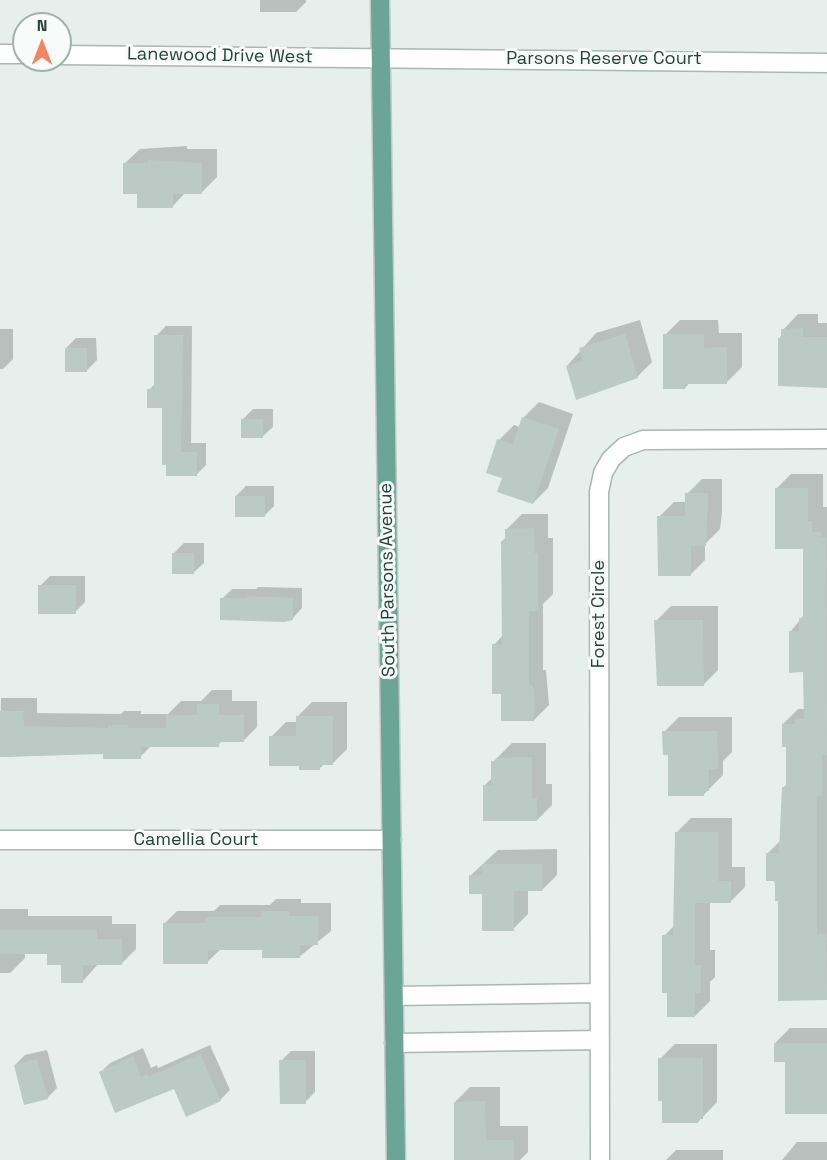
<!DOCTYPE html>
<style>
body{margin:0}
#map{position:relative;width:827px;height:1160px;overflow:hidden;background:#e6efeb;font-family:"Space Grotesk",sans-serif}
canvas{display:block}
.north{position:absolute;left:12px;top:12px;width:60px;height:60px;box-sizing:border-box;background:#f7fbf9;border:2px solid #a3b1ad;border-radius:50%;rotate:0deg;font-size:16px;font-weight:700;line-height:24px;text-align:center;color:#24423a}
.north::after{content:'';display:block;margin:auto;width:21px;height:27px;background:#f4845f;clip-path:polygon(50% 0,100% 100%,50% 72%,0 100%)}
</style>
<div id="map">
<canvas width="827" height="1160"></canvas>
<div class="north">N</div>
</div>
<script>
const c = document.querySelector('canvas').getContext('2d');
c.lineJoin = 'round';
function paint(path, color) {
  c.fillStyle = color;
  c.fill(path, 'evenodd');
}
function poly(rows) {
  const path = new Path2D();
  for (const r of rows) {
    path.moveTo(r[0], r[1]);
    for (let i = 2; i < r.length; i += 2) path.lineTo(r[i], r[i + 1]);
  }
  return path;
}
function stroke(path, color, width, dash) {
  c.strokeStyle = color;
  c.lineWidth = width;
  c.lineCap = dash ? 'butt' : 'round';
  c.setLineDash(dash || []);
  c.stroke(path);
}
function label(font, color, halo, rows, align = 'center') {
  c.font = font + ' "Space Grotesk",sans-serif';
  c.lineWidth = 6;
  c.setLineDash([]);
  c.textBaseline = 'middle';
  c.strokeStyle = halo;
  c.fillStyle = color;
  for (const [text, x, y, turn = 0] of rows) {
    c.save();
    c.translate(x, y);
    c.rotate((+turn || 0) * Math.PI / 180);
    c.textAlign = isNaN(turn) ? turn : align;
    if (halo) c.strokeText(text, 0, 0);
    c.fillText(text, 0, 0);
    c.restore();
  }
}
paint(poly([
 [260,0,306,0,306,2,296,12,260,12],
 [187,146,187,149,217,149,217,177,202,192,186,192,172,207,139,192,124,164,140,149],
 [798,314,818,314,818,323,827,323,827,386,780,338,783,330],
 [640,320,652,362,637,377,567,366,596,333],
 [680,320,718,320,719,333,742,333,742,367,727,382,690,382,685,388,665,335],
 [166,326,192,326,191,443,206,443,206,465,196,475,168,475,163,407,149,390,156,383,156,336],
 [0,329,13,329,13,359,3,369,0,369],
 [76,338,96,338,97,360,87,370,66,348],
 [539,402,573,414,548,488,533,503,504,477,499,440,514,425,520,427,524,417],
 [253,409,273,409,273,427,262,437,243,419],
 [791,474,823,474,823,507,827,507,827,999,780,999,779,899,767,854,781,840,783,788,788,783,788,745,783,724,798,709,805,709,804,671,791,631,804,615,804,547,776,489],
 [702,479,722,479,722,512,720,529,705,544,705,560,690,575,659,517,674,502,687,502,687,494],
 [246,486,274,486,274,506,264,516,236,496],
 [522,514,548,514,548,538,553,538,553,594,543,604,543,670,546,670,549,705,534,720,502,692,494,645,503,635,502,541,507,537,507,529],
 [184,543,204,543,204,563,193,573,174,553],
 [50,576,85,576,85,602,75,612,40,586],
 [258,587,302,588,302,608,292,619,222,599,232,589,256,589],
 [671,606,718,606,718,670,703,685,656,621],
 [212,690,232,690,232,701,257,701,257,727,243,741,222,741,218,745,152,745,140,757,104,753,0,757,1,698,37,698,37,713,121,714,124,711,141,711,141,714,168,714,181,701,201,701],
 [312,702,347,702,347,749,332,764,324,764,319,769,300,764,271,737,286,722,297,722,297,717],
 [679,717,732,717,732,752,723,761,723,775,704,794,670,754,664,732],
 [512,743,546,743,546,784,552,784,552,805,537,820,484,786,493,777,493,762],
 [691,818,732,818,732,867,745,867,745,887,730,902,710,902,710,950,715,950,715,977,710,982,710,1001,695,1016,664,936,675,925,676,833],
 [557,849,557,875,542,890,528,890,528,914,513,929,470,876,498,850],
 [276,899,301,899,301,903,331,903,331,931,299,957,263,948,221,949,207,962,164,924,177,911,214,911,220,905,270,905],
 [0,909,28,909,28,916,112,916,112,924,136,924,136,949,121,964,98,964,83,981,49,953,25,953,25,958,10,973,0,973],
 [790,1028,827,1028,827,1113,775,1043],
 [675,1044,717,1044,717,1102,698,1122,664,1100,660,1059],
 [210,1045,230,1090,220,1100,175,1087,100,1073,110,1063,143,1048,151,1068,157,1065,158,1068],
 [47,1050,57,1088,47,1098,15,1065,25,1055],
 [291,1051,315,1051,315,1092,305,1102,281,1061],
 [470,1087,500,1087,500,1126,528,1126,528,1152,520,1160,455,1160,455,1102],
 [797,1142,827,1142,827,1160,782,1160],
 [676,1150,723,1150,723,1160,666,1160]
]), '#0003');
paint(poly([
 [148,160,202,163,202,194,173,194,173,208,137,208,137,194,123,194,123,163,148,163],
 [803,328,803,337,827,337,827,388,778,386,778,338,781,338,781,329],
 [625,334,638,378,576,400,566,366,583,361,579,348],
 [663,334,704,334,704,348,727,347,727,384,685,384,685,389,663,389],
 [154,335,183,335,181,452,197,452,197,476,166,476,166,465,162,465,162,408,147,408,147,389,154,389],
 [65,348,87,348,87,372,65,372],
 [522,417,559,429,533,504,497,492,502,478,486,473,497,439,513,444],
 [241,419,263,419,263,438,241,438],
 [775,488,808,488,808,521,812,521,812,532,821,532,821,537,826,537,827,755,822,755,822,796,817,796,817,934,826,934,827,1000,778,1001,778,901,775,901,775,881,766,881,766,853,779,853,782,787,786,787,786,747,782,747,782,724,795,724,795,719,804,719,803,672,789,673,789,631,799,631,799,618,803,618,803,549,775,549],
 [685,493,708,493,706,546,691,546,691,576,658,576,657,516,685,516],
 [235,496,265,496,265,517,235,517],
 [534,528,534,553,538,553,538,611,529,611,529,685,532,685,534,691,534,721,501,721,501,694,492,694,492,644,502,644,501,541,505,541,505,529],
 [172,553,194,553,194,574,172,574],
 [38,585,76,585,76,614,38,614],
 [247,596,293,598,293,620,284,622,220,620,220,598,247,598],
 [654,620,703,620,704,686,657,686],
 [197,704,219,704,219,715,244,715,244,742,219,742,219,747,141,747,141,759,103,759,103,754,0,757,0,711,23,711,24,726,108,728,108,725,128,725,128,728,166,728,166,715,197,715],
 [296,716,333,716,333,765,320,765,320,770,299,770,299,766,269,766,269,736,296,736],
 [662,731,717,731,718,769,709,769,709,791,704,791,704,796,668,796,668,755,663,755],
 [532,757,532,798,537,798,537,821,483,821,483,785,491,785,491,761,496,761,496,758],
 [675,832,718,832,718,881,731,881,731,903,695,903,695,965,701,965,701,993,695,993,695,1017,667,1017,667,993,662,993,662,935,673,935],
 [482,864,542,864,542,891,514,891,514,931,482,931,482,894,469,894,469,875,482,875],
 [261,911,289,911,289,916,318,916,318,945,300,945,300,958,262,958,262,950,208,950,208,964,163,964,163,923,205,923,205,917,261,917],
 [0,930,97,930,97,939,122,939,122,965,83,965,83,983,61,983,61,965,47,965,47,954,0,954],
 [774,1043,827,1043,827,1114,785,1114,785,1062,774,1062],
 [200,1054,221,1101,186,1117,174,1089,115,1113,99,1072,133,1056,141,1077,147,1074,148,1077],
 [658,1058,703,1058,703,1119,698,1119,698,1123,662,1123,662,1101,658,1101],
 [37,1059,48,1099,24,1105,14,1065],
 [279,1060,306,1060,306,1104,280,1104],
 [485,1101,486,1140,514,1140,514,1160,454,1160,454,1102]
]), '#bbcac4');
const minor = poly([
 [0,54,24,54],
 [60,55,827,63],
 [0,840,392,840],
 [394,996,599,993],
 [394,1043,600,1040],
 [600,1160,599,492,603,473,611,459,624,447,643,440,827,439]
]);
const major = poly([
 [380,0,396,1160]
]);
stroke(minor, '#a8b8b2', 21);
stroke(major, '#c2cac8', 21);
stroke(minor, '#fff', 18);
stroke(major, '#6aa596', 18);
label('18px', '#24423a', '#f7fbf9', [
 ["Lanewood Drive West",220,56,1],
 ["Parsons Reserve Court",604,59],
 ["South Parsons Avenue",388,580,-91],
 ["Forest Circle",599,614,-90],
 ["Camellia Court",196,840]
]);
</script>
